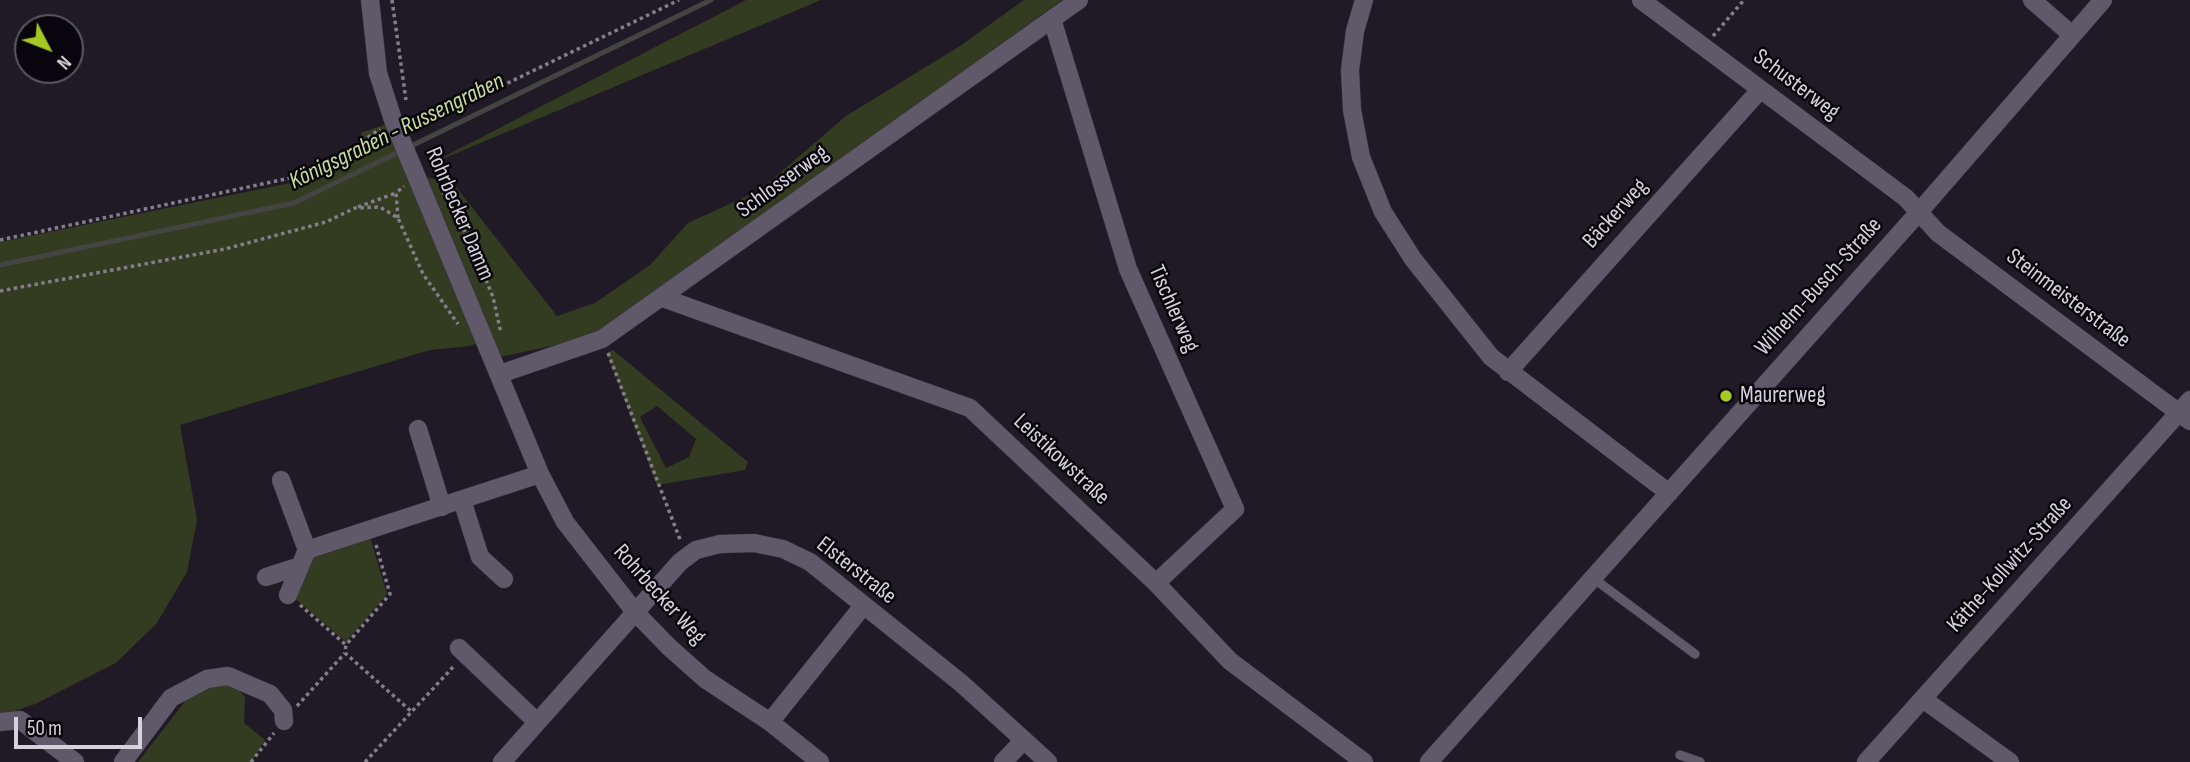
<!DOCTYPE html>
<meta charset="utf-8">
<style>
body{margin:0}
#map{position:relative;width:2190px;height:762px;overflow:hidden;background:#201a27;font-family:"Sofia Sans Condensed",sans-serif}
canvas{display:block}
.north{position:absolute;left:14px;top:14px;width:70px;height:70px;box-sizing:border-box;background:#08060c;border:2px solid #5a585f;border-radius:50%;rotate:132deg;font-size:19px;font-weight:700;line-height:28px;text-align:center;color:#d6d2db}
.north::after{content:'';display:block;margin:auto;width:24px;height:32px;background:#a5c823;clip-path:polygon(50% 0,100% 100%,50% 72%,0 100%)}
.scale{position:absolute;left:14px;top:717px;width:128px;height:32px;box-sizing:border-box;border:4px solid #d6d2db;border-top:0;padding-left:9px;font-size:21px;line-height:24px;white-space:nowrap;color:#d6d2db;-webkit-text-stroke:5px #08060c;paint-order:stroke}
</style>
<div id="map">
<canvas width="2190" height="762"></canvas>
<div class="north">N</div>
<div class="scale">50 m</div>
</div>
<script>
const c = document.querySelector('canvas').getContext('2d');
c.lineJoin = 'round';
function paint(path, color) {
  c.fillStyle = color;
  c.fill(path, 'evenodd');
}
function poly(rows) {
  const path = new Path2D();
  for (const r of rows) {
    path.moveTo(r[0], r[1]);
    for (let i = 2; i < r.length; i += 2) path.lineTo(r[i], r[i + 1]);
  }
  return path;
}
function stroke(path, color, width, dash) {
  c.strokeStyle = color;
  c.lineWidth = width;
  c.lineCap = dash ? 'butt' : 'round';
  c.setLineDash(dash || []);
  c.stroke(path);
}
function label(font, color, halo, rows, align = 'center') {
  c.font = font + ' "Sofia Sans Condensed",sans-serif';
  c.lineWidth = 5;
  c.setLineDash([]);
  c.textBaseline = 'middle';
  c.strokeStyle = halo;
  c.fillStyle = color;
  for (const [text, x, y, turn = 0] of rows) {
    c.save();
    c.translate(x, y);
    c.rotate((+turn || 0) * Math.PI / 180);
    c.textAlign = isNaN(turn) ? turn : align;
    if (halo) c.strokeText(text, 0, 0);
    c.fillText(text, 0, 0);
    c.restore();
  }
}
paint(poly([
 [746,0,821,0,428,165],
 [1024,0,1062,0,597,336,496,358,480,342,470,346,430,350,180,425,197,520,187,572,157,623,116,663,35,704,0,716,0,242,295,182,354,156,362,132,388,124,409,174,453,183,557,316,595,303,650,265,688,223,760,190,846,116,960,46],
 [613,350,748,462,745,470,657,485,607,353],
 [657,406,696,439,689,457,666,468,640,417],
 [370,537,387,594,346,642,292,596,311,558],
 [229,679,245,697,244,723,265,740,252,762,138,762,189,696]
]), '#333b20');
stroke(poly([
 [0,265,294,203,711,0]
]), '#444542', 5);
const lane = poly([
 [1593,578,1695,654],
 [1680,755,1700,762]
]);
const street = poly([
 [370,0,378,73,393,120,540,474,565,522,635,612,669,647,705,679,770,722,820,762],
 [1364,0,1355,31,1350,70,1352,110,1361,157,1383,212,1413,259,1491,357,1669,493],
 [1641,0,1906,198,1938,233,2190,421],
 [2032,0,2072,35],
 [1052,19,1128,269,1235,509,1156,583],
 [663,298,970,408,1156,583,1230,661,1364,762],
 [1508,372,1760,90],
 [500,374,602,339,1079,0],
 [418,429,442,507],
 [281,480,307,550,540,474],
 [462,500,480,557,504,579],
 [266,577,300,566],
 [288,595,307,550],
 [459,648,537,722],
 [1923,699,2010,762],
 [0,722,20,720,75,762],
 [770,722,863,606],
 [123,762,171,698,207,679,228,676,270,694,283,710,284,721],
 [502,762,680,562,696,550,720,544,754,543,783,549,810,562,961,683,1048,762],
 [1003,762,1024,740],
 [1429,762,1919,212,2103,0],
 [1866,762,2190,400]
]);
stroke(lane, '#393440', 10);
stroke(street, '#393440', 19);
stroke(poly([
 [392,0,406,100],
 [1713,36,1744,0],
 [413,129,679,0],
 [443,192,470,241,493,297,501,333],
 [358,207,396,193],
 [398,218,396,193,404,186],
 [0,240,295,177,334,161,380,129],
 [0,291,225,249,326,222,355,208,380,207,398,218,423,274,458,324],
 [608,353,681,542],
 [376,545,390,594,346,645,345,653,412,712],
 [300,605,346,645],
 [297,706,345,653],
 [251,762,274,733],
 [365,762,454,666]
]), '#837e89', 3.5, [3.5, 3.5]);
stroke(lane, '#5f5969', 9);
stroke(street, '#5f5969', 18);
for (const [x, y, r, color] of [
 [1726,396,7,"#a5c823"]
]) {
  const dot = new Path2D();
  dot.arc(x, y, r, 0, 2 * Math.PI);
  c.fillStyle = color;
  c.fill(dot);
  stroke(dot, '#08060c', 2.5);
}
label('23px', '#d6d2db', '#08060c', [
 ["Schusterweg",1796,85,37],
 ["Schlosserweg",783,182,-36],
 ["Rohrbecker Damm",459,214,67],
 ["Bäckerweg",1616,214,-48],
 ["Wilhelm-Busch-Straße",1819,287,-48],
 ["Steinmeisterstraße",2068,299,37],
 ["Tischlerweg",1173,309,66],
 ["Leistikowstraße",1061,460,43],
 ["Käthe-Kollwitz-Straße",2010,565,-48],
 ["Elsterstraße",856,571,38],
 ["Rohrbecker Weg",659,595,48]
]);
label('23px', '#d6d2db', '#08060c', [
 ["Maurerweg",1740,396]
], 'left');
label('italic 24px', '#c8dd99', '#08060c', [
 ["Königsgraben - Russengraben",397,132,-26]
]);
</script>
